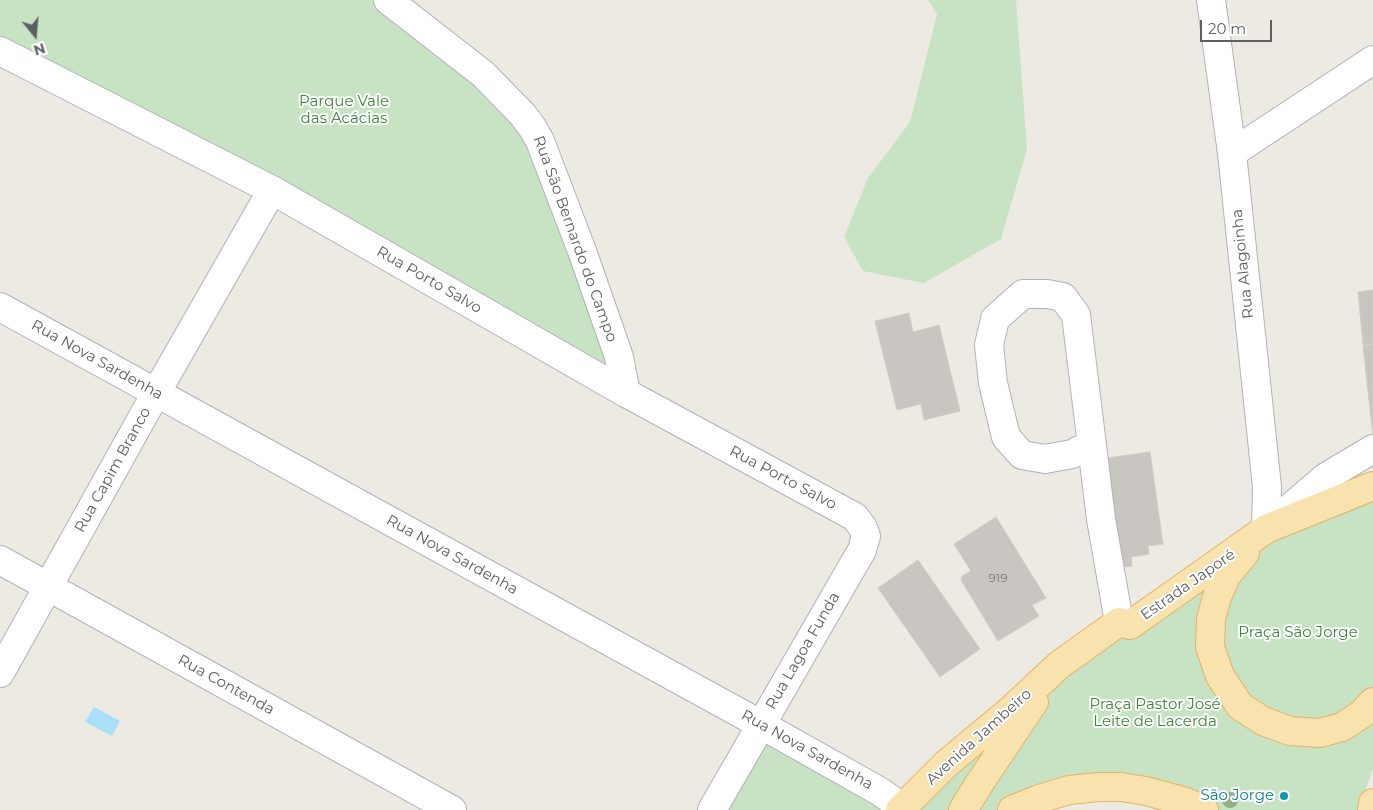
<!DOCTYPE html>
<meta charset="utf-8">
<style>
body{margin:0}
#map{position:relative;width:1373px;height:810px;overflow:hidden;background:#edeae4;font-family:Montserrat,sans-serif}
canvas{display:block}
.north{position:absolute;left:10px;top:10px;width:50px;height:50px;-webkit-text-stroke:4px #fff;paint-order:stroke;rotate:163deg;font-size:14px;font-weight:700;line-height:20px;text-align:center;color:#5c6063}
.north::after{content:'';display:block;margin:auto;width:18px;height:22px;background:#5c6063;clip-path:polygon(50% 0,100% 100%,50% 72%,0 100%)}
.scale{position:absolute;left:1200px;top:20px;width:72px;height:22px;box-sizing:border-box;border:2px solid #5c6063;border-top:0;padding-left:6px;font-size:15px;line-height:18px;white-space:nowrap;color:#5c6063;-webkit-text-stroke:4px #fff;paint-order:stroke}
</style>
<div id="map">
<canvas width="1373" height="810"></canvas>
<div class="north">N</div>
<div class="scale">20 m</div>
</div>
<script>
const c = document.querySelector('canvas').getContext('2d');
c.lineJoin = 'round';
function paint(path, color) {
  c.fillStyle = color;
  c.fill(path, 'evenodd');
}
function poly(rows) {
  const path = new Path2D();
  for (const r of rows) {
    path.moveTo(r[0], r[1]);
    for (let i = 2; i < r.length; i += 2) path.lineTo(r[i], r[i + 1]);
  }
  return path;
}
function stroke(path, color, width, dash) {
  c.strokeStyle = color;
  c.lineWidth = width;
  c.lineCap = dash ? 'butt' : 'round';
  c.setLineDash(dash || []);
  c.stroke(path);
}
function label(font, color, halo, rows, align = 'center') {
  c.font = font + ' Montserrat,sans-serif';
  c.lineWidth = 4;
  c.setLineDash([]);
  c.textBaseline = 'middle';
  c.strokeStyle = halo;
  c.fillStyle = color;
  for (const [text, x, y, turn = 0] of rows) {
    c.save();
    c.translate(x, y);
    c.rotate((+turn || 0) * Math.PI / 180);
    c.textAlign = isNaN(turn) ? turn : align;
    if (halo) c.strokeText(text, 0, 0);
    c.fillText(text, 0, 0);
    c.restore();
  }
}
paint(poly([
 [0,0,383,0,536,122,635,392,0,52],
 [928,0,1016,0,1027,149,1001,239,924,283,863,271,844,237,868,178,910,122,937,14],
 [1373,502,1373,768,1361,803,1360,810,1184,810,1081,793,1031,810,919,810,1065,669,1265,542],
 [758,725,905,810,711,810]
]), '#c7e3c3');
paint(poly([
 [94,707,120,721,112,736,85,722]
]), '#aae0f7');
const building = poly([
 [1373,290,1373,344,1363,345,1358,292,1373,290],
 [909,313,913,332,939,325,960,411,924,420,921,404,897,410,875,321,909,313],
 [1373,345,1373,436,1363,346,1373,345],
 [1150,452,1163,544,1148,546,1149,554,1131,557,1132,566,1114,568,1099,459,1150,452],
 [996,517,1046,598,1032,605,1039,616,998,641,961,580,962,576,971,571,954,544,996,517],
 [918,560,980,649,940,677,878,588,918,560]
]);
paint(building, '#c9c5c0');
stroke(building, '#d1cbc3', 1);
const street = poly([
 [388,0,483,74,523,115,532,127,540,141,582,251,619,357,626,393],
 [1211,0,1232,153,1267,487,1266,529],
 [0,51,272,190,626,393,855,517,863,528,866,536,862,550,712,810],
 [1232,153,1373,60],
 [0,307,760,724,879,791,902,807],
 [1092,444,1072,454,1045,459,1022,455,1006,437,993,383,989,345,995,319,1023,294,1047,294,1063,297,1076,315,1101,519,1119,622],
 [1270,525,1326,477,1373,449],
 [0,560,452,810],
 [0,673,156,393,272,190]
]);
const primary = poly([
 [1245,553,1226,576,1217,597,1211,619,1210,647,1220,676,1240,706,1263,721,1290,731,1320,733,1342,727,1362,714,1373,702],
 [900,810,946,764,1012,709,1059,665,1119,622,1130,625,1266,529,1373,486],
 [963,810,981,781,1034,702],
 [1012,810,1039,799,1069,790,1099,787,1121,787,1146,791,1186,802,1204,810],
 [1372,810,1373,803]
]);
stroke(street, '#afb2b5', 30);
stroke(primary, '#e5b165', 30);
stroke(street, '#fff', 28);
stroke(primary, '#f8e2ae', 28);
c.fillStyle = '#8fb188';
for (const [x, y] of [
 [1230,800]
]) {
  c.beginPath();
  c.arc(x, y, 8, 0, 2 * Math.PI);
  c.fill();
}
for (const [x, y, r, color] of [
 [1284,796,5,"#0f9aa8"]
]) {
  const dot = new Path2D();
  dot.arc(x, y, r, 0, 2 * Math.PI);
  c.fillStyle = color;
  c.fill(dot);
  stroke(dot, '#fff', 2);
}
label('12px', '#77797a', null, [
 ["919",998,578]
]);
label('15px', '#42823d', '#fff', [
 ["Parque Vale",344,102],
 ["das Acácias",344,119],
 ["Praça São Jorge",1298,633],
 ["Praça Pastor José",1155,705],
 ["Leite de Lacerda",1155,722]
]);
label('15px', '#5c6063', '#fff', [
 ["Rua São Bernardo do Campo",575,239,70],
 ["Rua Alagoinha",1243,264,-96],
 ["Rua Porto Salvo",429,280,30],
 ["Rua Nova Sardenha",97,360,29],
 ["Rua Capim Branco",113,470,-61],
 ["Rua Porto Salvo",783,478,28],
 ["Rua Nova Sardenha",452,555,29],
 ["Estrada Japoré",1188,585,-35],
 ["Rua Lagoa Funda",803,651,-60],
 ["Rua Contenda",226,685,29],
 ["Avenida Jambeiro",979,737,-42],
 ["Rua Nova Sardenha",807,750,29]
]);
label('15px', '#0d838f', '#fff', [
 ["São Jorge",1274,796]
], 'right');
</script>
